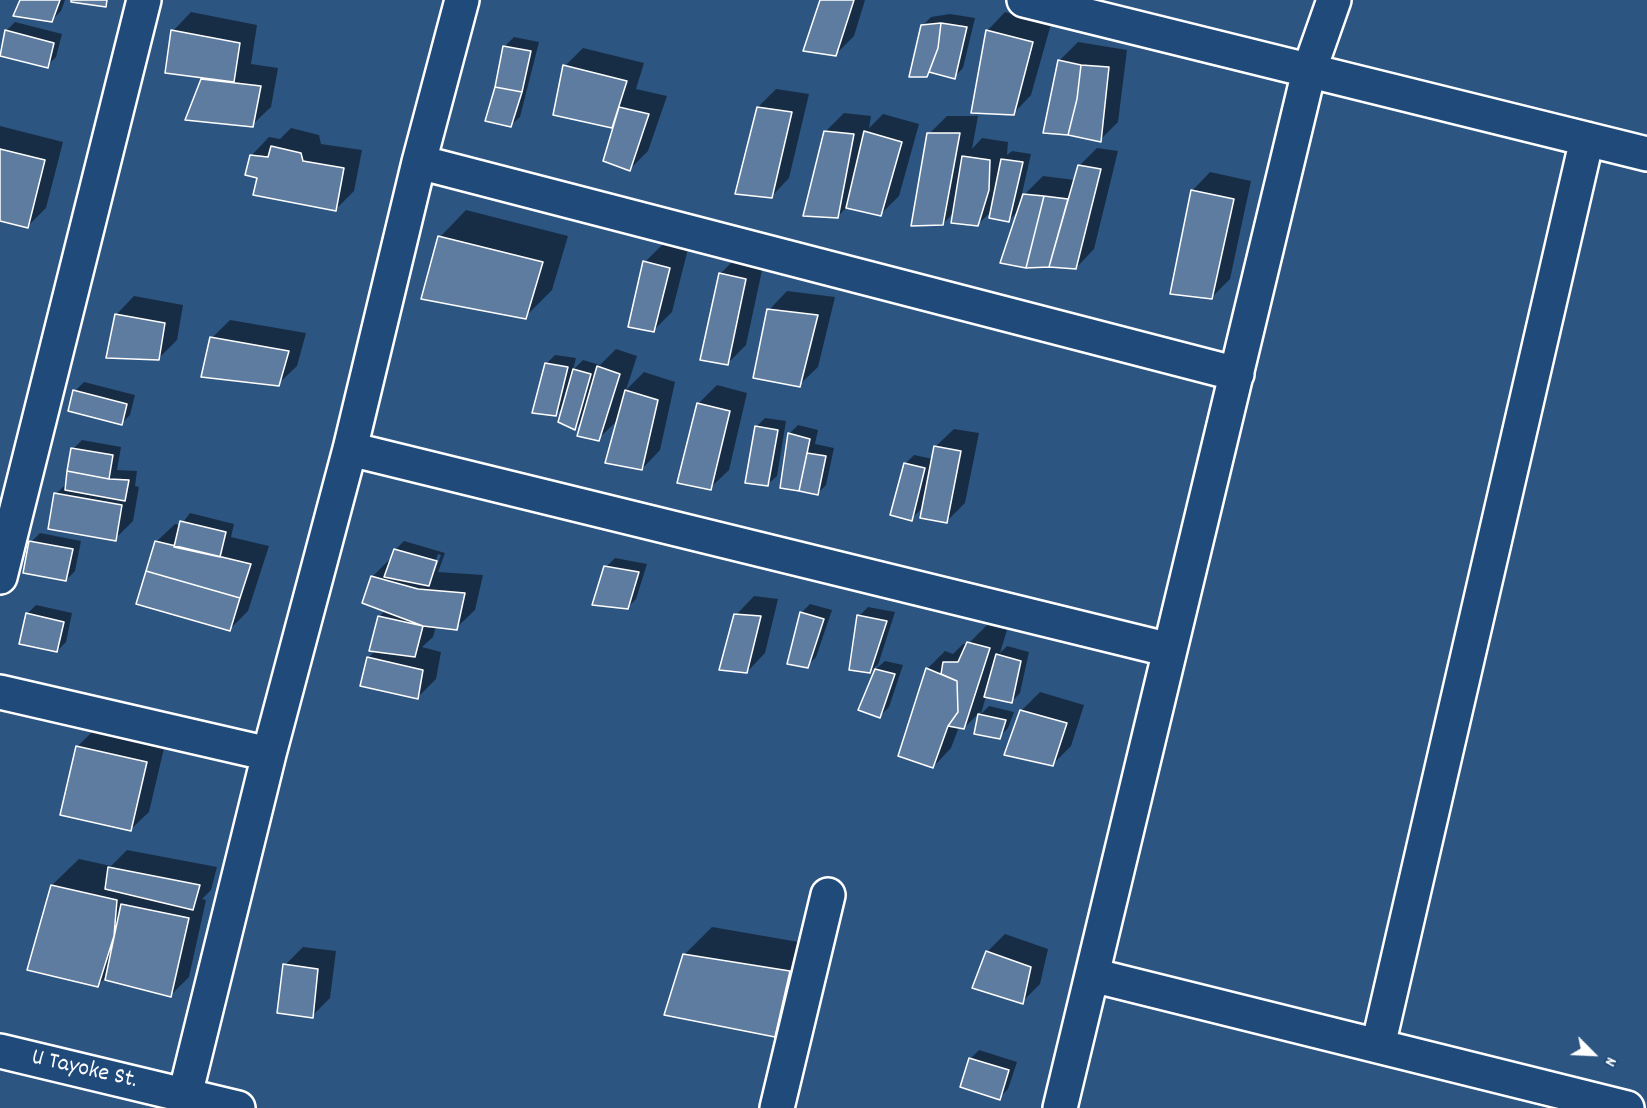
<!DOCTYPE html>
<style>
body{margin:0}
#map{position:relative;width:1647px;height:1108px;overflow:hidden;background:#2c5582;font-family:Dekko,sans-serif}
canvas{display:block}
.north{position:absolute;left:1563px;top:1024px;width:60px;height:60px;-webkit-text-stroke:4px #1f4a7a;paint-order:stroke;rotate:114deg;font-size:16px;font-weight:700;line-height:24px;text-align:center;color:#fff}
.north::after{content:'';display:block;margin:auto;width:21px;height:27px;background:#fff;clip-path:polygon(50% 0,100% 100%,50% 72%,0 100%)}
</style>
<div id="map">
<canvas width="1647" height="1108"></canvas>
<div class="north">N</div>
</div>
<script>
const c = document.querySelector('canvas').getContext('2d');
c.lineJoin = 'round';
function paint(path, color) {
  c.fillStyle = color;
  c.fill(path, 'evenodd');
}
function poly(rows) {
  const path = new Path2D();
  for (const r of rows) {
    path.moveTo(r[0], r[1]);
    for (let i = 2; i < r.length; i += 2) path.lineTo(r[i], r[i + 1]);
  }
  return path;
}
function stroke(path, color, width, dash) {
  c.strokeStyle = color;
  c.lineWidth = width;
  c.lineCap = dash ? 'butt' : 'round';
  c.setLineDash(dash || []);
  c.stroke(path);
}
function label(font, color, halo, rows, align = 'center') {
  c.font = font + ' Dekko,sans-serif';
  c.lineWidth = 4.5;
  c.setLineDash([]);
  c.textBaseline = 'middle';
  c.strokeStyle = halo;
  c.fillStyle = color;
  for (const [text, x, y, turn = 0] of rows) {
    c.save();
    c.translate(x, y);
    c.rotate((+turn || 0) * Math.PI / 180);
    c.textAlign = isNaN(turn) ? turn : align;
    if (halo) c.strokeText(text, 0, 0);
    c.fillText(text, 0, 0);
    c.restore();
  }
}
paint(poly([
 [21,0,65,0,61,11,52,20],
 [821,0,865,0,854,36,836,54],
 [191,12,257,25,251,64,278,68,271,107,252,125,187,119,203,77,173,31],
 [1005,12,1051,24,1031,95,1013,114,987,31],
 [950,14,975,18,963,68,954,77,931,71,927,75,922,26,931,17],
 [15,22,62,34,56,57,47,66,0,55,6,31],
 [514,37,539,42,520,117,511,125,505,46],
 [1078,42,1127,50,1118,122,1100,140,1059,61],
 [583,48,644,63,636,89,667,96,648,151,629,170,614,127,554,114,565,66],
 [776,89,809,94,789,178,771,197,758,107],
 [844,113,871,116,869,128,883,114,919,124,899,196,880,215,847,207,838,216,825,132],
 [947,116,978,116,972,149,982,138,1008,142,1007,155,1012,151,1031,154,1021,198,1043,176,1075,180,1079,166,1097,148,1118,151,1094,249,1076,268,1049,266,1026,267,1019,210,1009,220,992,211,977,225,954,212,943,224,929,134],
 [0,126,63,142,46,208,28,226,0,219],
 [291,128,319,135,321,144,362,150,354,191,335,210,259,177,251,156,269,137,280,139],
 [1210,172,1251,181,1230,279,1212,297,1192,191],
 [466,210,568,236,552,290,525,317,440,237],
 [663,244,688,249,672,312,654,330,645,262],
 [739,255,764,261,746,345,727,364,721,273],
 [787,291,835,297,818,367,799,385,769,310],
 [134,296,183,305,177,340,158,359,116,315],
 [230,320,306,333,297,366,278,384,212,338],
 [616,349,637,356,626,390,644,372,675,382,660,450,642,469,619,419,598,439,583,420,575,429,564,406,555,415,546,364,555,355,576,358,573,370,583,360,600,365],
 [84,382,135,395,130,415,122,423,75,391],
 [717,385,747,393,729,470,710,488,698,404],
 [765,418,786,421,777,476,768,484,756,427],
 [798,425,818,430,815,444,834,448,826,485,817,494,789,434],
 [954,429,979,433,965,503,947,521,924,506,911,519,905,464,914,455,933,459,935,447],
 [82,440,121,447,117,470,137,471,135,486,139,487,133,521,115,539,56,494,67,483,73,449],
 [190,513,234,524,231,537,269,546,248,611,230,629,156,542,175,524,181,525],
 [40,533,81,541,75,571,66,580,31,542],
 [404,541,445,553,438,572,483,575,475,610,456,628,436,626,433,637,422,647,441,652,436,679,418,697,368,658,375,651,379,617,386,610,372,577,390,559,392,559,395,550],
 [438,554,441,555,435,571,432,571],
 [615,558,647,564,636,599,627,608,606,567],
 [754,596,778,599,765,653,747,672,736,615],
 [810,604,832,610,816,657,807,666,801,613],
 [36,605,72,613,66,642,57,651,27,614],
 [868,607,895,612,877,668,885,661,903,665,889,707,880,716,860,709,878,664,870,672,859,616],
 [987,625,1007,630,1000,653,1007,646,1029,652,1020,693,1011,702,986,696,981,714,989,706,1014,712,1008,728,999,737,975,733,981,711,964,728,959,727,951,748,933,767,927,669,945,651,953,654,963,644,968,644],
 [1040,692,1084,705,1071,746,1053,764,1021,711],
 [96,728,165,744,149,812,130,830,77,747],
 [127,850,217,867,211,890,202,899,206,900,189,977,171,995,108,975,98,985,52,885,79,859,111,866],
 [712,927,816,945,802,1009,775,1036,685,954],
 [1005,934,1048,949,1040,984,1022,1002,987,952],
 [303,947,336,951,330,998,312,1016,285,965],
 [979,1050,1017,1062,1008,1089,999,1098,970,1059]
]), '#0007');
const building = poly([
 [20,0,60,0,52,22,13,16,20,0],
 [71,0,107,0,106,7,71,2,71,0],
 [820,0,854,0,836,56,803,51,820,0],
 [941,23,967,27,955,79,929,72,938,48,941,23],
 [941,23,938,48,927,77,909,77,921,25,941,23],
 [5,30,54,43,48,68,0,56,5,30],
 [171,30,240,43,234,82,165,73,171,30],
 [986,30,1033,42,1014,115,971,113,986,30],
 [503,46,531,51,522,92,495,87,503,46],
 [1058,60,1081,65,1077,99,1068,135,1043,133,1058,60],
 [563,65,627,81,612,128,553,115,563,65],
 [1081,65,1109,67,1101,142,1068,135,1077,99,1081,65],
 [201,79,261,86,253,127,185,120,201,79],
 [495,87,522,92,511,127,485,121,495,87],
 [619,107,649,114,630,171,603,161,619,107],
 [757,107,792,112,772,198,735,194,757,107],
 [824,131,854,134,838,218,803,216,824,131],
 [864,131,902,142,881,216,846,208,864,131],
 [927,133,960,133,943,225,911,226,927,133],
 [271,146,301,153,303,161,344,168,336,211,253,195,257,178,245,175,250,155,268,157,271,146],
 [0,149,45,160,28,228,0,221,0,149],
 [962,156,990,160,989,190,978,226,951,223,962,156],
 [1001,159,1023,162,1009,222,989,218,1001,159],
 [1078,165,1101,169,1076,269,1049,267,1078,165],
 [1191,190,1234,199,1212,299,1170,294,1191,190],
 [1023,194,1044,196,1026,268,1000,263,1023,194],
 [1044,196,1068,199,1049,267,1026,268,1044,196],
 [438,236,543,262,526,319,421,299,438,236],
 [643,261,670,268,654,332,628,327,643,261],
 [719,273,746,279,728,365,700,360,719,273],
 [767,309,818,315,800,387,753,378,767,309],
 [115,314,165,323,159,360,106,358,115,314],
 [210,337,289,351,279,386,201,377,210,337],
 [545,363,568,367,556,416,532,413,545,363],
 [597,366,620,374,599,441,577,436,597,366],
 [573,369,591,374,575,430,558,422,573,369],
 [73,390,127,404,122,425,68,411,73,390],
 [625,390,658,400,642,470,605,463,625,390],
 [697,403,730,411,711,490,677,483,697,403],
 [755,426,778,430,768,486,745,483,755,426],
 [788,433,810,439,799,491,780,488,788,433],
 [934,446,961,451,947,523,920,518,934,446],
 [71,448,113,455,109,479,67,471,71,448],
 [807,453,826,456,818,495,799,491,807,453],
 [904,463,925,468,912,521,890,515,904,463],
 [67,471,109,479,129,480,125,501,65,490,67,471],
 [54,493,122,505,116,541,48,529,54,493],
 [180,521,226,532,220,557,174,547,180,521],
 [29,541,73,549,66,581,23,573,29,541],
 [155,541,251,564,240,598,146,571,155,541],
 [394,549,437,561,429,586,384,577,394,549],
 [604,566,639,572,628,609,592,605,604,566],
 [146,571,240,598,230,631,136,604,146,571],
 [371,576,418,589,465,593,457,630,423,626,362,603,371,576],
 [800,612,824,619,808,668,787,664,800,612],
 [26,613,64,622,57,652,19,644,26,613],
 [734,614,761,616,747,673,719,670,734,614],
 [857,615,887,621,870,673,849,670,857,615],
 [378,616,423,626,415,657,369,651,378,616],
 [967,642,990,648,964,729,948,726,958,712,957,681,941,674,943,662,958,662,967,642],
 [996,654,1021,661,1012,703,984,697,996,654],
 [367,657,423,670,418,699,360,686,367,657],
 [926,668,957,681,958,712,948,726,933,768,898,756,926,668],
 [875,669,895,674,880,718,858,710,875,669],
 [1020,710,1067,723,1053,766,1004,755,1020,710],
 [978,714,1006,720,1000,739,974,734,978,714],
 [76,746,147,762,131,831,60,815,76,746],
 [108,867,200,885,193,910,105,889,108,867],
 [51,885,117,900,114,936,98,987,27,970,51,885],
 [121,904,189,918,171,997,105,980,121,904],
 [986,951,1031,967,1023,1004,972,988,986,951],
 [683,954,790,971,775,1037,664,1015,683,954],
 [283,964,318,969,313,1018,277,1013,283,964],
 [969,1058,1009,1070,1000,1100,960,1087,969,1058]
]);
paint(building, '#5e7c9f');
stroke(building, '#fff', 1.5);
const minor = poly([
 [1024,0,1647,154],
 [419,162,1237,374],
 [350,449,1170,650],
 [0,577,144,0],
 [0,692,269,754],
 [1092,975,1627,1108],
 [1378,1046,1587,139],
 [0,1051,238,1108],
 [185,1095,269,754,350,449,419,162,462,0],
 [777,1108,828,895],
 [1060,1108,1309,71,1334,0]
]);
stroke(minor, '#fff', 38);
stroke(minor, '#1f4a7a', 33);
label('24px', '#fff', '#1f4a7a', [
 ["U Tayoke St.",84,1071,13]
]);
</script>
